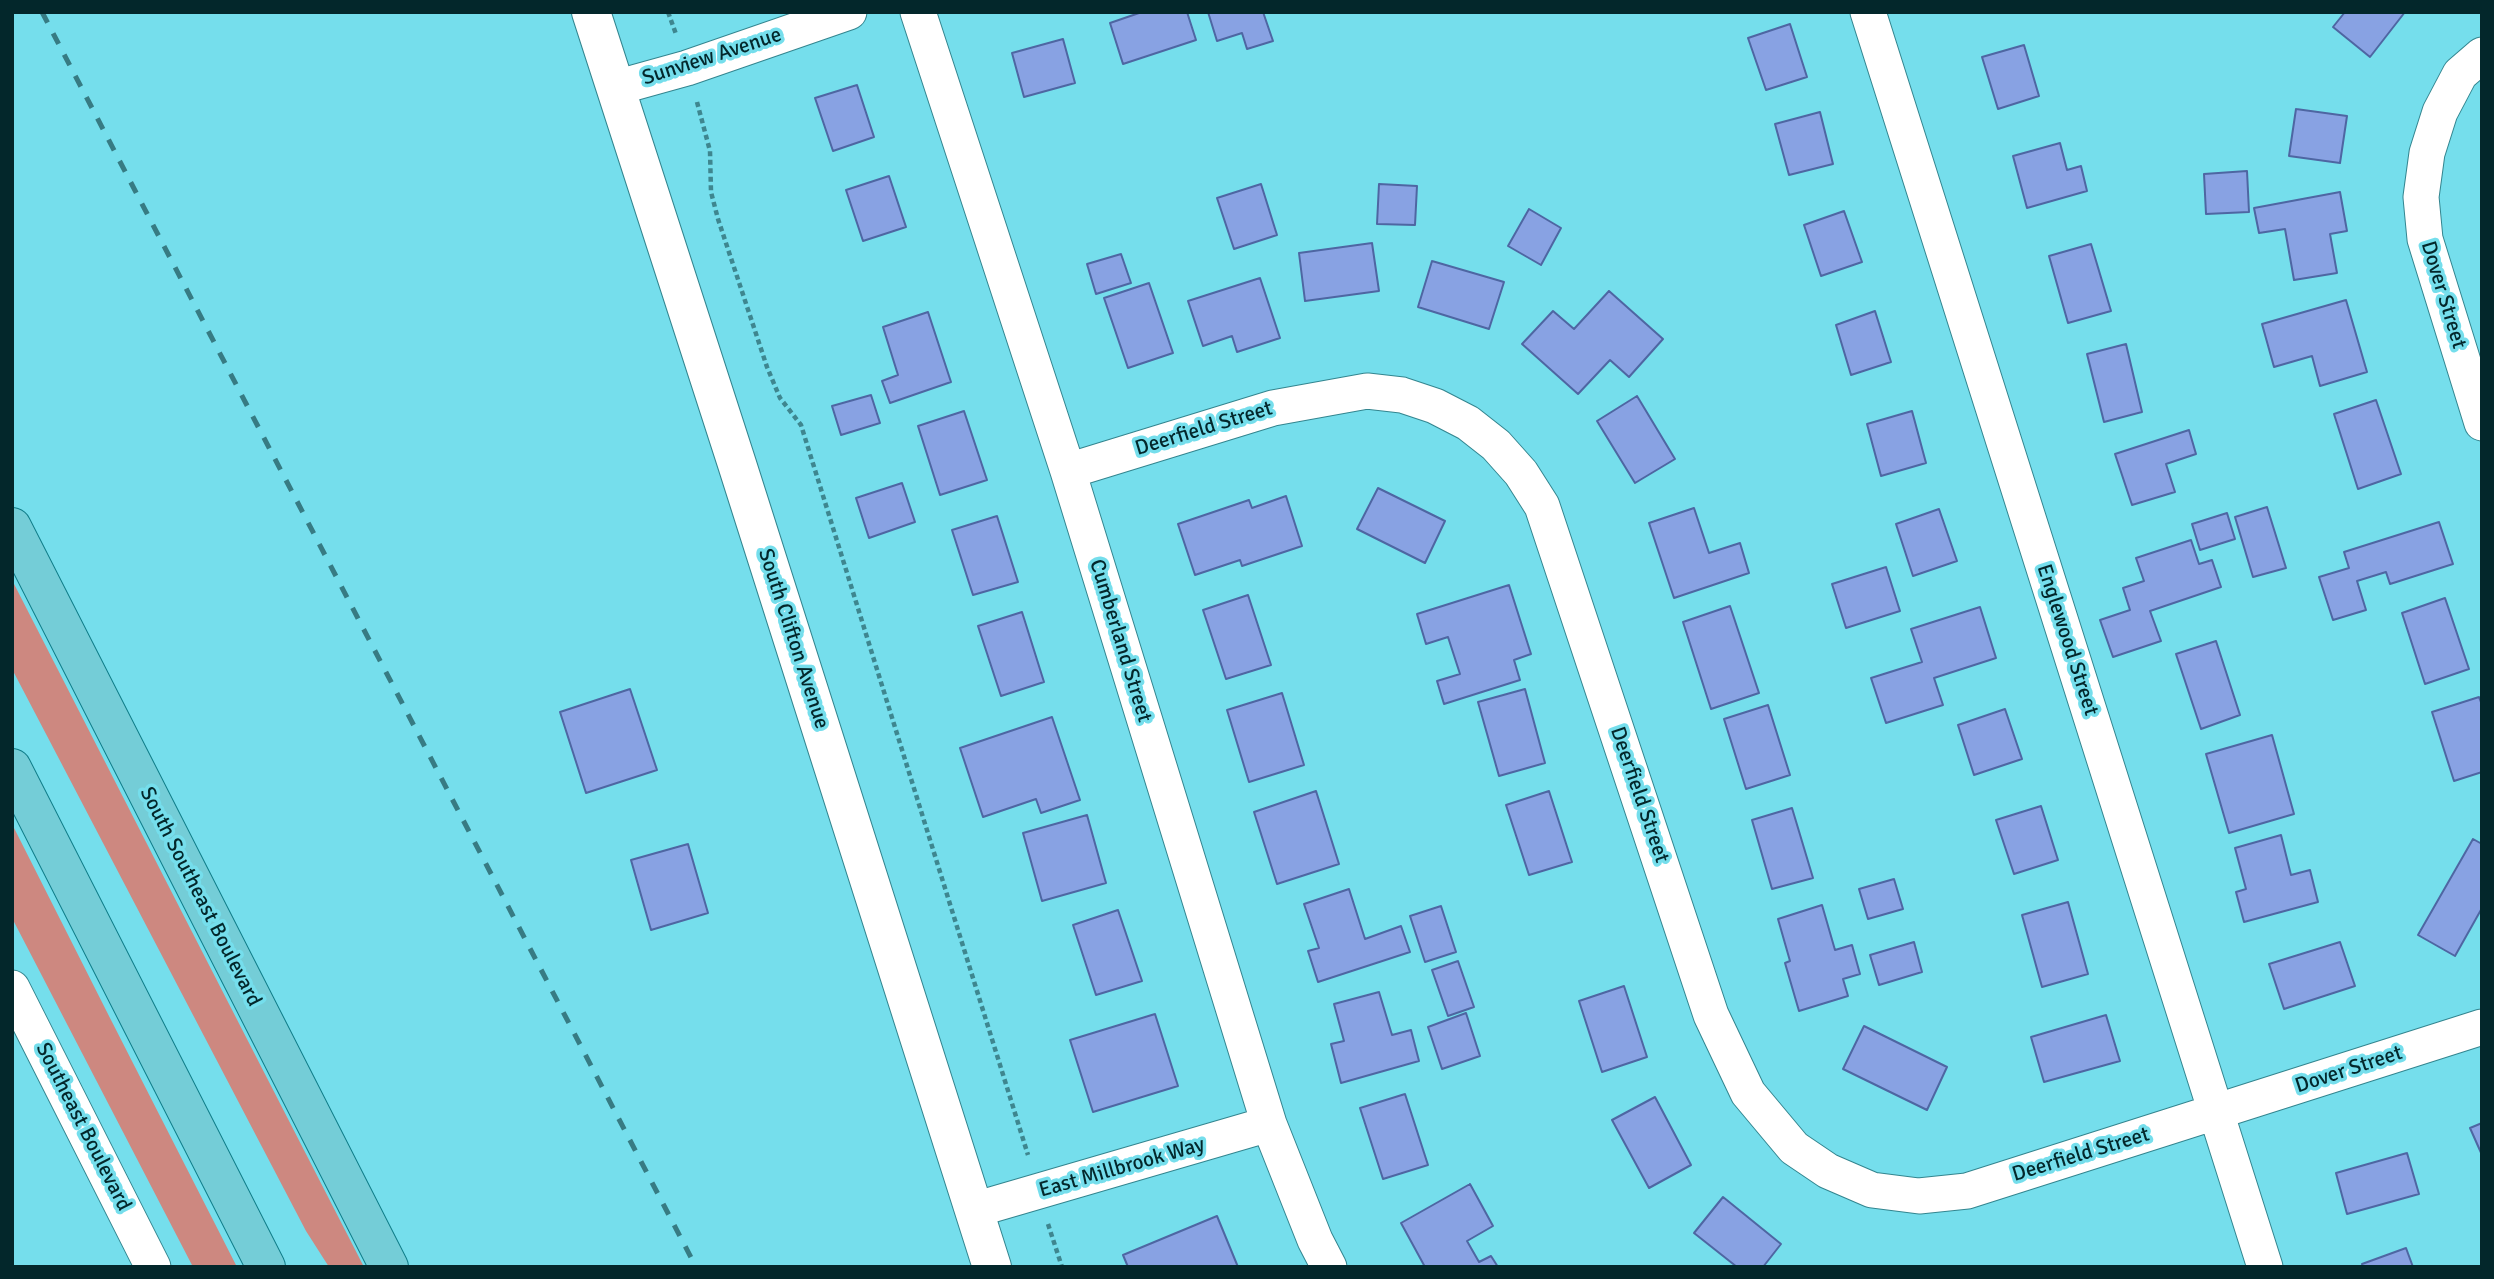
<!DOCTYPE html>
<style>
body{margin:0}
#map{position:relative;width:2494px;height:1279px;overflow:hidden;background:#75deec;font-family:Signika,sans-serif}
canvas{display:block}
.frame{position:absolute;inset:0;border:14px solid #03272b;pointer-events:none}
</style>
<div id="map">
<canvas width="2494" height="1279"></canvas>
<div class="frame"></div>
</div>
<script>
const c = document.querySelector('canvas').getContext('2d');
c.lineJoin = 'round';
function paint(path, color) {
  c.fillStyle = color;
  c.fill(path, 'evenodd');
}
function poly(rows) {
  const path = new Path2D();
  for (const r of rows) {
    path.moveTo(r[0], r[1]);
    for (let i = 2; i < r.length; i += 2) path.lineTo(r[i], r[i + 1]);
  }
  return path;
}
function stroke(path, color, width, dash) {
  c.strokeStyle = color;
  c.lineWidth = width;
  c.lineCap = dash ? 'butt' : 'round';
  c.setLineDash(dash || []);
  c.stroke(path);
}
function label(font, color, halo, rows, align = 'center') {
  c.font = font + ' Signika,sans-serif';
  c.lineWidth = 7;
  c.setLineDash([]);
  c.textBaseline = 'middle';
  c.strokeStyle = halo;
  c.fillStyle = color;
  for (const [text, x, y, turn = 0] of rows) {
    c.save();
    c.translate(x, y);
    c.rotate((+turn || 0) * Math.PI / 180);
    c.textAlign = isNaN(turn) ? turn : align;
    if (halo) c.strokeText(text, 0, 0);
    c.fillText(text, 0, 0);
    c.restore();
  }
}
paint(poly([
 [12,580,190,928,364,1267,329,1267,306,1231,12,669],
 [12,824,110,1018,237,1267,193,1267,12,918]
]), '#cd8880');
const building = poly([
 [1142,12,1187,12,1196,40,1123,64,1110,23,1142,12],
 [1208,12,1263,12,1273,41,1247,49,1242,33,1217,41,1208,12],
 [2345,12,2405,12,2370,57,2333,27,2345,12],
 [1790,24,1807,77,1766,90,1748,38,1790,24],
 [1063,39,1075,83,1024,97,1012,53,1063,39],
 [2024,45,2039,96,1998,109,1982,57,2024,45],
 [857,85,874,137,833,151,815,98,857,85],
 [2296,109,2347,116,2340,163,2289,156,2296,109],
 [1820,112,1833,164,1789,175,1775,124,1820,112],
 [2060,143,2067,170,2081,166,2087,191,2027,208,2013,156,2060,143],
 [2247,171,2249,212,2206,214,2204,174,2247,171],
 [889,176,906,227,863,241,846,190,889,176],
 [1261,184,1277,235,1234,249,1217,198,1261,184],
 [1379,184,1417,186,1415,225,1377,224,1379,184],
 [2340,192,2347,231,2330,234,2337,273,2294,280,2285,229,2259,233,2254,208,2340,192],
 [1529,209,1561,228,1541,265,1508,246,1529,209],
 [1844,211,1862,262,1821,276,1804,225,1844,211],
 [1372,243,1379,291,1305,301,1299,253,1372,243],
 [2091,244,2111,311,2068,323,2049,256,2091,244],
 [1121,254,1131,283,1096,294,1087,264,1121,254],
 [1432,261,1504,282,1489,329,1418,307,1432,261],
 [1260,278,1280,338,1237,352,1232,336,1203,346,1188,301,1260,278],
 [1149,283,1173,353,1128,368,1104,298,1149,283],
 [1609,291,1663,339,1629,377,1610,360,1578,394,1522,344,1553,311,1574,329,1609,291],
 [2346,300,2367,372,2320,386,2312,356,2274,367,2262,324,2346,300],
 [1875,311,1891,362,1851,375,1836,325,1875,311],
 [928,312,951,382,890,403,882,381,898,375,883,327,928,312],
 [2126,344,2142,412,2104,422,2087,354,2126,344],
 [871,395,880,423,841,435,832,406,871,395],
 [1637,396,1675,459,1635,483,1597,421,1637,396],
 [2376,400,2401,474,2358,489,2334,414,2376,400],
 [964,411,987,480,940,495,918,426,964,411],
 [1912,411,1926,463,1881,476,1867,424,1912,411],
 [2189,430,2196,454,2166,464,2175,492,2132,505,2115,454,2189,430],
 [902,483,915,522,869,538,856,498,902,483],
 [1378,488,1445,521,1425,563,1357,529,1378,488],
 [1286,496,1302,546,1242,566,1240,560,1195,575,1178,524,1249,500,1252,508,1286,496],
 [2267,507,2286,568,2253,577,2235,517,2267,507],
 [1694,508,1709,553,1740,543,1749,573,1674,598,1649,523,1694,508],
 [1939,509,1957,561,1913,576,1896,524,1939,509],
 [2227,513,2235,539,2200,550,2192,524,2227,513],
 [997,516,1018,582,973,595,952,530,997,516],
 [2439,522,2453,564,2390,584,2386,572,2357,581,2366,610,2333,620,2319,577,2349,568,2344,552,2439,522],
 [2191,540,2199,564,2212,560,2221,587,2150,611,2161,641,2113,657,2100,620,2130,610,2123,588,2144,581,2136,558,2191,540],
 [1886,567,1900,611,1846,628,1832,584,1886,567],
 [1509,585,1531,654,1514,660,1520,680,1444,704,1437,681,1460,674,1448,637,1426,644,1417,614,1509,585],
 [1248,595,1271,665,1226,679,1203,610,1248,595],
 [2445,598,2469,669,2425,684,2402,613,2445,598],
 [1730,606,1759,693,1711,709,1683,622,1730,606],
 [1980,607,1996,658,1934,678,1943,705,1886,723,1871,678,1922,662,1911,629,1980,607],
 [1022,612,1044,682,1001,696,978,626,1022,612],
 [2216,641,2240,715,2201,729,2176,654,2216,641],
 [630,689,657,770,586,793,560,712,630,689],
 [1525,689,1545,763,1499,776,1478,702,1525,689],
 [1282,693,1304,765,1249,782,1227,710,1282,693],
 [2479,697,2482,705,2482,772,2454,781,2432,712,2479,697],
 [1768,705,1790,775,1746,789,1724,719,1768,705],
 [2005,709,2022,759,1974,775,1958,725,2005,709],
 [1052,717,1080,800,1041,813,1036,799,983,817,960,748,1052,717],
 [2272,735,2294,814,2229,833,2206,754,2272,735],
 [1316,791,1339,864,1277,884,1254,812,1316,791],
 [1549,791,1572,862,1529,875,1506,805,1549,791],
 [2041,806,2058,860,2014,874,1996,820,2041,806],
 [1792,808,1813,878,1772,889,1752,820,1792,808],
 [1087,815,1106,883,1042,901,1023,833,1087,815],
 [2281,835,2291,875,2310,870,2318,902,2244,922,2236,892,2246,889,2235,848,2281,835],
 [2473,839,2482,844,2482,908,2455,956,2418,935,2473,839],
 [688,844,708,913,651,930,631,860,688,844],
 [1894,879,1903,909,1868,919,1859,889,1894,879],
 [1349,889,1365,939,1401,926,1410,952,1318,982,1308,951,1319,948,1304,904,1349,889],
 [2068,902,2088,974,2042,987,2022,915,2068,902],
 [1822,905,1835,950,1852,945,1860,974,1843,979,1848,996,1799,1011,1785,963,1790,961,1778,919,1822,905],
 [1441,906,1456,952,1425,962,1410,916,1441,906],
 [1118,910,1142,981,1096,995,1073,925,1118,910],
 [1914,942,1922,972,1879,985,1870,955,1914,942],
 [2340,942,2355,986,2284,1009,2269,964,2340,942],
 [1458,961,1474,1007,1448,1016,1432,970,1458,961],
 [1624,986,1647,1057,1602,1072,1579,1001,1624,986],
 [1379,992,1392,1035,1411,1030,1419,1061,1341,1083,1331,1044,1344,1041,1334,1004,1379,992],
 [1466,1013,1480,1056,1442,1069,1428,1027,1466,1013],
 [1155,1014,1178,1086,1093,1112,1070,1040,1155,1014],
 [2106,1015,2120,1061,2044,1082,2031,1037,2106,1015],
 [1864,1026,1947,1067,1927,1110,1843,1069,1864,1026],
 [1405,1094,1428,1165,1383,1179,1360,1108,1405,1094],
 [1655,1097,1691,1165,1649,1188,1612,1120,1655,1097],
 [2482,1123,2482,1155,2470,1128,2482,1123],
 [2407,1153,2419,1194,2347,1214,2336,1173,2407,1153],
 [1470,1184,1493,1226,1467,1241,1479,1262,1491,1256,1498,1267,1425,1267,1401,1223,1470,1184],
 [1723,1197,1781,1244,1763,1267,1737,1267,1694,1233,1723,1197],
 [1217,1216,1238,1267,1128,1267,1123,1255,1217,1216],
 [2406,1248,2413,1267,2363,1267,2362,1264,2406,1248]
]);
paint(building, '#88a2e3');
stroke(building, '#4e66a2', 2);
const minor = poly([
 [918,12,1068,471,1269,1124,1315,1240,1329,1267],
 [1868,12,2265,1267],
 [2482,55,2460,74,2440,112,2427,153,2421,197,2425,239,2482,423],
 [615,88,687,68,849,12],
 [1068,471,1273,408,1367,391,1402,395,1435,406,1468,423,1496,445,1521,473,1542,506,1711,1015,1748,1093,1794,1148,1828,1171,1872,1190,1919,1196,1967,1191,2482,1027],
 [12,988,153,1267],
 [974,1210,1269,1124]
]);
const tertiary = poly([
 [591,12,737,464,992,1267]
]);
const primary = poly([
 [12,527,389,1267],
 [12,768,266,1267]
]);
stroke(minor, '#33858f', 37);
stroke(tertiary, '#33858f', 40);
stroke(primary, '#107d89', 40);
stroke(poly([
 [668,12,676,34],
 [697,102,710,151,711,192,718,219,767,367,780,398,801,425,1028,1155],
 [1048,1224,1062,1267]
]), '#3e868f', 4.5, [5, 3.5]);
stroke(minor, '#fff', 35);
stroke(tertiary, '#fff', 38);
stroke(primary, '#74cdd7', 38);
stroke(poly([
 [42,12,696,1267]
]), '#377b83', 5, [12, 12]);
label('21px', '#03272b', '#75deec', [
 ["Sunview Avenue",712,57,-18],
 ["Dover Street",2443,295,73],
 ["Deerfield Street",1204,429,-17],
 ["South Clifton Avenue",793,639,72],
 ["Englewood Street",2067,640,72],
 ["Cumberland Street",1120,641,73],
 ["Deerfield Street",1639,795,71],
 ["South Southeast Boulevard",200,897,63],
 ["Dover Street",2349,1070,-18],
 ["Southeast Boulevard",83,1127,63],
 ["Deerfield Street",2081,1155,-17],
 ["East Millbrook Way",1122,1168,-16]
]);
</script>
